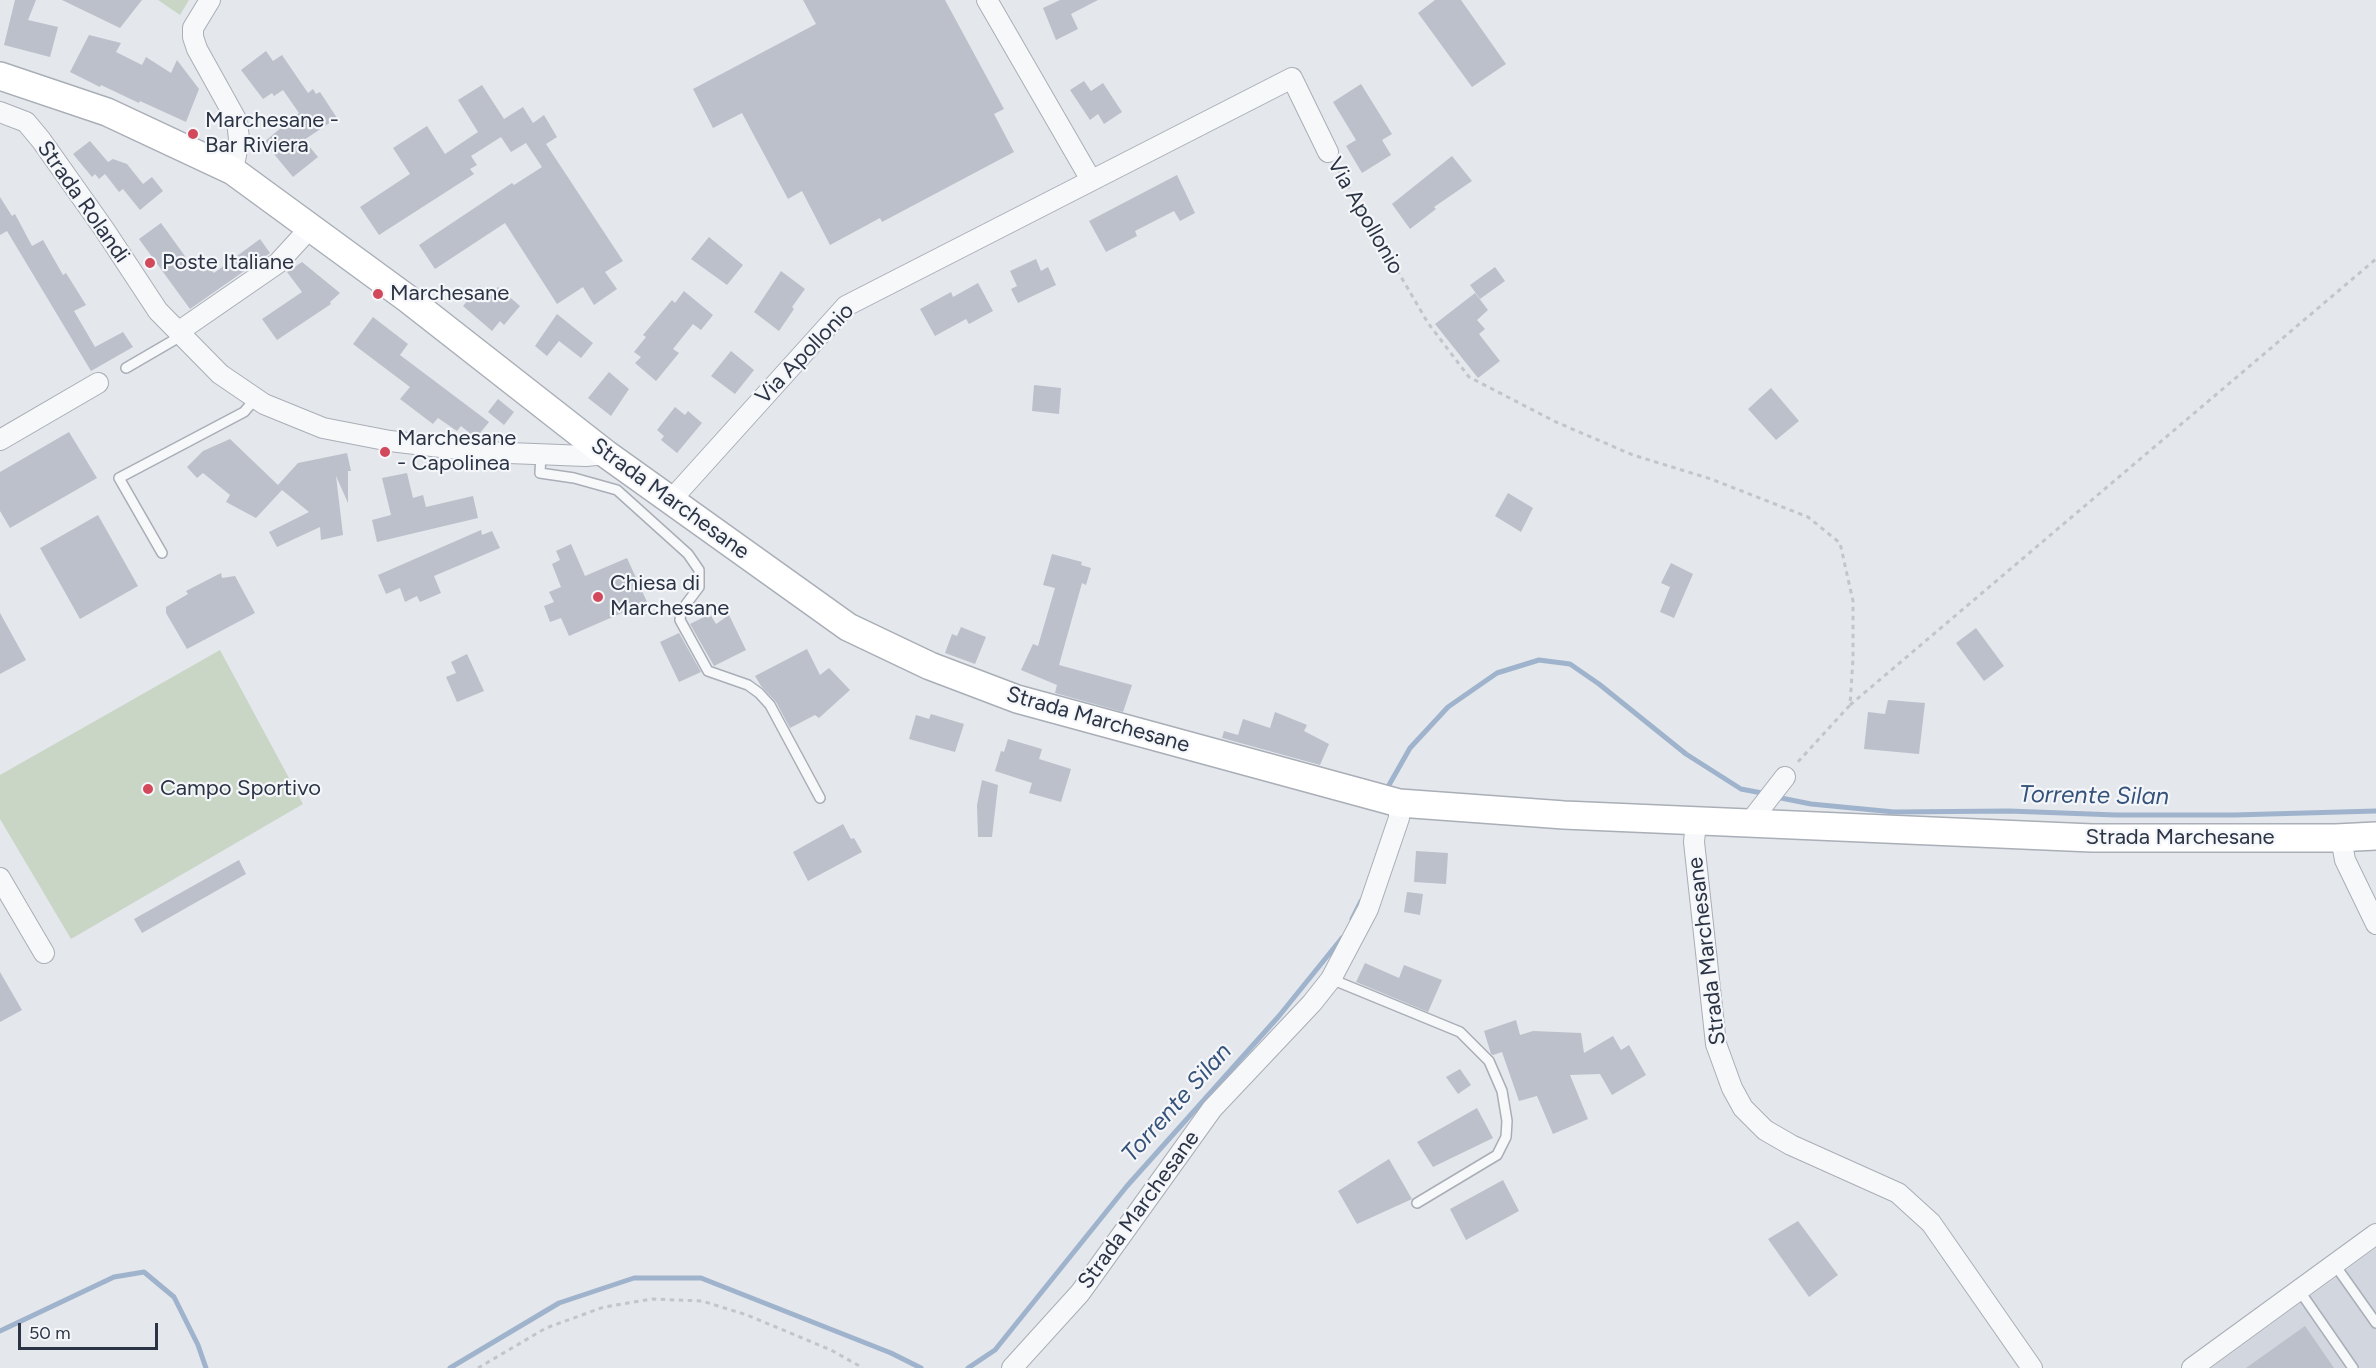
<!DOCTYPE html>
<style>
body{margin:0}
#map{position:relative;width:2376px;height:1368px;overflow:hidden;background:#e4e7ec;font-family:Figtree,sans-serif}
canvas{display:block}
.scale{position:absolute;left:18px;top:1323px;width:140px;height:27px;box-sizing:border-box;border:3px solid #2b3445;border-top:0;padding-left:8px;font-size:18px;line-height:21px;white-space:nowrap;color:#2b3445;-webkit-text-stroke:4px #f4f6f9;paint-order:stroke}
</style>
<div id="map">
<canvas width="2376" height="1368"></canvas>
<div class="scale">50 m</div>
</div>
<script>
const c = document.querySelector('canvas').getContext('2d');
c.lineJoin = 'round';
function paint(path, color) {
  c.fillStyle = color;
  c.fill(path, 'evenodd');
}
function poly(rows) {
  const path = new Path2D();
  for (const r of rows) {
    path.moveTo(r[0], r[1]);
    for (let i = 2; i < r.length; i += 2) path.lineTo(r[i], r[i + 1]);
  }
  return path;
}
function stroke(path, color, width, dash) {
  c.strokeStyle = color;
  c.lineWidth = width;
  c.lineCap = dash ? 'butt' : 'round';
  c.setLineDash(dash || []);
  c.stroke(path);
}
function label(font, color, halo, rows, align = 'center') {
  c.font = font + ' Figtree,sans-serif';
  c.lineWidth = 4.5;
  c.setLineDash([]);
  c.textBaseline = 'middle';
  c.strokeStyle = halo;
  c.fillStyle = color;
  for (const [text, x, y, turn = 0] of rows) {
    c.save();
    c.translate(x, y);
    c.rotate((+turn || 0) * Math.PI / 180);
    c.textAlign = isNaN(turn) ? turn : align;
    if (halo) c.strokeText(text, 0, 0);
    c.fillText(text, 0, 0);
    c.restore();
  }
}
paint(poly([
 [2376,1248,2376,1368,2211,1368]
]), '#d2d6de');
paint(poly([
 [158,0,189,0,180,15],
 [220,650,303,804,71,939,0,819,0,775]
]), '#c9d6c5');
stroke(poly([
 [1389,785,1410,748,1448,707,1497,673,1539,660,1570,664,1599,684,1686,754,1741,789,1767,794],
 [1776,797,1811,804,1894,812,2009,811,2116,815,2234,815,2376,811],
 [1352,919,1361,901],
 [0,1331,114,1277,144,1272,174,1297,198,1345,206,1368],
 [450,1368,559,1303,634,1278,701,1278,891,1353,921,1368],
 [968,1368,995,1350,1127,1186,1279,1016,1342,938]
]), '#9fb4cc', 5);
paint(poly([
 [15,0,36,0,28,20,58,27,50,57,4,45],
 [62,0,142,0,120,28],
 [803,0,945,0,1004,109,994,114,1014,152,882,222,880,218,830,245,802,191,788,199,742,113,713,128,693,89,816,24],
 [1060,0,1098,0,1071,14,1078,29,1056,40,1043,8],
 [1435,0,1461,0,1506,64,1472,87,1418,13],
 [89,35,121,43,116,52,142,65,146,57,171,73,177,60,199,89,186,122,140,101,139,103,101,85,100,87,70,72],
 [266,51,273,61,282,55,308,93,313,89,316,94,320,92,337,118,304,140,318,157,293,177,264,142,299,113,283,90,274,96,272,93,263,99,241,70],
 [1084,81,1091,91,1103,83,1122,112,1104,124,1098,114,1090,120,1070,90],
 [1361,84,1392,134,1382,140,1391,155,1362,173,1346,146,1356,140,1333,102],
 [482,85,504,119,523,107,533,123,544,115,557,137,546,144,623,261,605,272,617,289,594,305,583,287,557,304,505,223,435,269,419,245,512,183,514,185,542,167,526,143,511,152,501,137,471,156,477,165,470,169,474,174,379,235,360,207,410,174,393,148,427,126,445,154,478,132,458,100],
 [90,141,108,162,113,159,127,164,143,184,152,177,163,191,140,210,123,189,119,192,105,174,99,179,95,174,92,177,73,154],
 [1452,156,1472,181,1434,207,1436,209,1410,229,1392,204],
 [1177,175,1195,213,1180,221,1174,211,1135,231,1137,236,1106,252,1089,221],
 [0,197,12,216,15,214,32,246,43,240,63,275,66,273,86,305,74,311,95,347,123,332,133,347,91,371,7,231,0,235],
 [161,223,195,270,206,263,214,273,260,239,270,253,190,309,139,239],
 [709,237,743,265,727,285,691,259],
 [1036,259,1041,271,1048,267,1056,285,1018,303,1011,289,1017,286,1010,271],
 [302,262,340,293,330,302,331,304,277,340,262,319,302,292,287,272],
 [1495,267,1505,281,1480,299,1470,285],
 [781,271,805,289,792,307,794,309,779,331,754,312],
 [978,283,993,311,969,324,966,319,935,336,920,309,951,292,953,297],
 [480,286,491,296,498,287,520,306,504,325,500,321,492,331,463,306],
 [684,291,713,315,701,330,693,324,673,349,679,353,656,381,635,363,641,357,634,352,646,337,643,335,672,300,675,303],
 [1475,293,1488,310,1477,320,1485,329,1479,334,1500,361,1478,378,1435,324],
 [557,314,593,343,581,358,559,341,547,356,535,346],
 [373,317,408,344,400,355,489,422,476,438,461,426,457,431,438,418,433,424,425,418,400,399,410,387,353,344],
 [731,351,754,370,735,394,711,376],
 [609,372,629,389,611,416,588,398],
 [1034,385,1061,388,1059,414,1032,411],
 [1771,388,1799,421,1776,440,1748,409],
 [498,399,514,412,504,425,488,412],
 [675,407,685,415,688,411,702,423,677,453,661,440,664,436,657,430],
 [69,432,97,478,10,528,0,511,0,472],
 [230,439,278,485,298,463,347,453,351,471,348,471,348,503,336,476,343,535,321,540,320,527,277,547,269,532,309,512,282,490,256,518,226,502,230,495,203,473,197,478,187,467,203,451],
 [407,473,413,498,423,495,426,507,473,496,478,518,377,542,372,520,391,515,382,478],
 [1508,493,1533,508,1521,532,1495,516],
 [98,515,138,586,80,619,40,548],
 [481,530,482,535,492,531,500,548,434,576,441,593,420,602,417,596,405,602,400,588,386,594,378,575],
 [571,544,585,576,627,558,647,602,569,636,561,618,550,622,544,606,554,602,549,592,561,587,552,564,560,560,556,551],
 [1052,554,1082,562,1081,565,1091,568,1086,585,1082,583,1059,665,1132,685,1123,712,1055,693,1057,685,1021,670,1033,644,1038,646,1055,588,1043,585],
 [1671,563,1693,574,1674,618,1660,612,1670,587,1661,583],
 [221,573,222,578,235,576,255,613,187,649,166,613,166,607,188,594,186,591],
 [0,613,26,660,0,674],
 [710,614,716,624,729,615,746,650,714,666,690,624],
 [961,627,986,637,975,664,945,653,952,634,957,636],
 [1976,628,2004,666,1984,681,1956,643],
 [679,633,701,672,679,682,660,642],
 [807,649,820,675,829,668,850,690,819,718,815,715,790,728,776,702,761,686,755,676],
 [467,654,484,691,457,702,446,677,456,673,451,662],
 [1888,700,1925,703,1919,754,1864,749,1868,712,1885,714],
 [1275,712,1307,725,1304,731,1329,744,1320,765,1222,738,1224,731,1238,735,1243,719,1270,728],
 [931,714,964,724,955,752,909,739,916,715,929,719],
 [1008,739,1042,749,1039,759,1071,769,1061,802,1029,793,1032,783,995,771,1001,751,1004,752],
 [982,780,998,785,992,837,978,837,977,805],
 [843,824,851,839,854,838,862,852,808,881,793,852],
 [1416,851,1448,853,1446,884,1414,882],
 [239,860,246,874,142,933,134,919],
 [1407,892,1423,894,1420,915,1404,912],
 [1365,963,1399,978,1404,965,1442,980,1428,1012,1356,982],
 [0,972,22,1010,0,1022],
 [1516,1020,1520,1035,1533,1031,1581,1033,1584,1053,1613,1036,1621,1050,1629,1045,1646,1075,1612,1095,1600,1074,1570,1075,1588,1119,1553,1134,1537,1096,1519,1101,1502,1052,1493,1055,1491,1054,1484,1031],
 [1460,1069,1471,1085,1458,1094,1446,1077],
 [1477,1108,1493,1138,1433,1167,1417,1142],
 [1389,1159,1412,1199,1357,1224,1338,1191],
 [1503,1180,1519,1211,1466,1240,1450,1209],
 [1798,1221,1838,1275,1809,1297,1768,1239],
 [2305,1326,2334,1368,2246,1368]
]), '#bbc0ca');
const lane = poly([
 [126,368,181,336],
 [541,454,540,473,574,478,617,490,688,554,699,570,699,587,681,611,680,620,708,671,748,685,759,693,770,705,820,798],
 [162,553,119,478,244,412,256,398],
 [1331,979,1460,1032,1489,1061,1502,1091,1507,1121,1506,1137,1497,1155,1417,1203],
 [2335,1265,2376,1323],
 [2299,1290,2353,1368]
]);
const street = poly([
 [210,0,193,28,193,37,197,49,237,121,239,139,233,171],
 [987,0,1091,180],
 [0,112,26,122,41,140,104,229,158,311,220,374,264,404,323,428,390,441,483,452,586,456,606,454],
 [178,332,278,263,310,228],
 [0,440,98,383],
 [671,500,846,306,1292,78,1328,152],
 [1696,821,1694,842,1716,1044,1732,1088,1743,1108,1765,1130,1791,1145,1898,1193,1931,1223,2032,1368],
 [1750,822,1785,777],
 [2341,838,2345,860,2376,924],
 [0,878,44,953],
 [1012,1368,1080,1293,1212,1109,1312,1003,1331,979,1368,909,1399,818,1399,803],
 [2192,1368,2376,1234]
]);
const secondary = poly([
 [0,76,107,112,233,171,408,299,606,454,848,627,930,666,1017,699,1399,803,1564,815,2092,838,2336,838,2376,836]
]);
stroke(lane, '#a9aeb7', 12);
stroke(street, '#a9aeb7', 22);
stroke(secondary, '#a9aeb7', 30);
stroke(poly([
 [1338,169,1428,323,1469,377,1556,422,1633,455,1711,479,1808,517,1840,543,1853,601,1853,659,1850,705,1796,764],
 [1850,705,2376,259],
 [478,1368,546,1328,604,1307,652,1299,702,1301,747,1315,831,1350,863,1368]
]), '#c2c5cb', 3, [4.5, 4.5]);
stroke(lane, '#f7f8fa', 9);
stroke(street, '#f7f8fa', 20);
stroke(secondary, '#fff', 27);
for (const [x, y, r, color] of [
 [193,134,6,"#d1495b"],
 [150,263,6,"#d1495b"],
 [378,294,6,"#d1495b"],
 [385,452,6,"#d1495b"],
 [598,597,6,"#d1495b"],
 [148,789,6,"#d1495b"]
]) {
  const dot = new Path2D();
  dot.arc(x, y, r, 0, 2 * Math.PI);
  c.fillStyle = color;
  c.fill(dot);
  stroke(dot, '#f4f6f9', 2);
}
label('22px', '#2b3445', '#f4f6f9', [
 ["Marchesane -",205,121],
 ["Bar Riviera",205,146],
 ["Poste Italiane",162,263],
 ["Marchesane",390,294],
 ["Marchesane",397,439],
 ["- Capolinea",397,464],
 ["Chiesa di",610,584],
 ["Marchesane",610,609],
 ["Campo Sportivo",160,789]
], 'left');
label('22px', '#2b3445', '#f4f6f9', [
 ["Strada Rolandi",83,202,55],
 ["Via Apollonio",1365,216,60],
 ["Via Apollonio",805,354,-46],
 ["Strada Marchesane",670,499,36],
 ["Strada Marchesane",1098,720,16],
 ["Strada Marchesane",2180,838],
 ["Strada Marchesane",1707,951,-97],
 ["Strada Marchesane",1139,1210,-54]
]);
label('italic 24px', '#34527a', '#f4f6f9', [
 ["Torrente Silan",2094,796,1],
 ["Torrente Silan",1177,1103,-48]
]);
</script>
